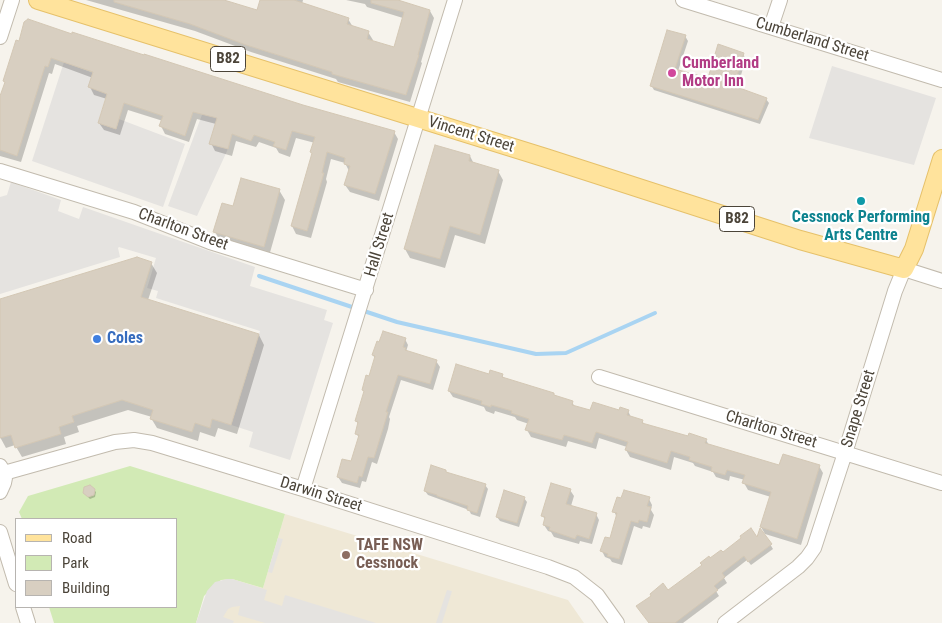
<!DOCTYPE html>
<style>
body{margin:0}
#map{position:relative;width:942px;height:623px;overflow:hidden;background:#f6f3ec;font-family:"Roboto Condensed",sans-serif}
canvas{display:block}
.legend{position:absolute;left:15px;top:518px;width:162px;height:90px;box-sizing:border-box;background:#fff;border:1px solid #b7b4b0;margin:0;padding:6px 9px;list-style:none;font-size:15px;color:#4b4439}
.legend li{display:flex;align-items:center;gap:10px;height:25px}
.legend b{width:25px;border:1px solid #b7b4b0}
</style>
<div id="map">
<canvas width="942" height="623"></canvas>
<ul class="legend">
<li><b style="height:6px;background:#ffe39c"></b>Road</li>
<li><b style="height:14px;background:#d2eab5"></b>Park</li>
<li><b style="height:14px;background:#d8cfc1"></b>Building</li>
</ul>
</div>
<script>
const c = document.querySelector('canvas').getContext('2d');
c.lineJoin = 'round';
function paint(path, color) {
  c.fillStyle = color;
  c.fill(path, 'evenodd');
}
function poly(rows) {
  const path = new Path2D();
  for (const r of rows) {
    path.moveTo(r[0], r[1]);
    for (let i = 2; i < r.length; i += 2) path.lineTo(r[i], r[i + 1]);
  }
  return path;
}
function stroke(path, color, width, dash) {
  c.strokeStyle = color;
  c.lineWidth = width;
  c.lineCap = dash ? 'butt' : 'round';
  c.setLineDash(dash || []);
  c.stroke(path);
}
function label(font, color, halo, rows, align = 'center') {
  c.font = font + ' "Roboto Condensed",sans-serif';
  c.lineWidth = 4.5;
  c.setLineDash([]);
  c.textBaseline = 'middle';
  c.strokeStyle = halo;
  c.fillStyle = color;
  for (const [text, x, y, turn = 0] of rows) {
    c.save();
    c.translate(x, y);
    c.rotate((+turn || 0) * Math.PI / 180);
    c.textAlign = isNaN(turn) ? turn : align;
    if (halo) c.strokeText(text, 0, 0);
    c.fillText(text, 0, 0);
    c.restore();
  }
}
paint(poly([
 [285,514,568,600,584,623,196,623,232,579,263,588]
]), '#efe8d6');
paint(poly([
 [130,466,285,514,263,588,232,579,221,580,204,596,196,623,54,623,49,607,176,607,176,519,22,519,19,512,28,496]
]), '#d2eab5');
paint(poly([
 [64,62,93,73,89,87,107,93,98,123,116,129,119,119,185,144,163,207,32,161],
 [832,66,936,98,914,165,809,138],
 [203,112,217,118,210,143,228,149,197,216,168,206],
 [11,182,61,200,58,211,79,219,83,207,255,267,250,286,327,310,324,320,333,323,290,460,249,447,253,432,231,425,260,331,156,298,158,291,147,288,156,258,119,247,118,248,120,257,0,294,0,197,7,195],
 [278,538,283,539,272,573,268,572],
 [227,579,232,579,267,590,264,600,282,606,285,595,376,623,265,623,238,615,240,606,232,607,228,609,223,617,234,621,233,623,196,623,207,591,215,582],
 [447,590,452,591,442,623,436,623]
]), '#e5e3e0');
paint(poly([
 [86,0,219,0,258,11,262,0,303,0,302,4,348,19,353,27,368,32,373,40,372,42,394,49,403,18,367,7,365,4,346,0,399,0,398,2,430,11,434,18,421,62,422,63,410,102,338,82,336,79,251,52,195,31],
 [73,36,303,107,394,132,398,139,379,201,350,192,345,185,349,171,345,163,331,159,326,179,327,182,311,238,296,234,292,226,313,154,315,143,296,138,290,157,279,153,276,148,259,142,256,147,236,141,232,156,215,151,211,143,216,124,197,119,189,142,165,134,161,126,163,121,128,110,120,135,104,130,99,123,107,99,94,95,90,87,93,78,55,64,52,74,49,73,21,162,0,156,0,101,6,83,4,81],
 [685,36,688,41,678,71,709,79,743,54,746,59,737,88,766,99,769,103,760,124,654,90,651,85],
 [470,156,474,164,498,171,503,180,485,244,455,235,445,268,410,258,405,249],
 [279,190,285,200,269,256,221,242,215,232,234,208],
 [151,263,157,273,148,300,259,335,264,345,237,434,218,428,215,437,200,432,198,441,157,428,151,418,152,417,128,410,77,426,79,432,64,437,66,444,22,457,15,445,6,448,0,437,0,301],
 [405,339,408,345,406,352,436,361,440,367,433,390,401,380,389,417,390,419,388,429,377,464,372,462,366,482,362,481,360,488,342,483,338,477,351,463,359,438,356,433,359,425,356,421,365,393,363,390,370,377,375,359,373,355],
 [490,375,502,375,504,379,553,394,555,397,572,402,575,407,591,412,628,411,631,417,642,421,645,425,689,438,706,440,709,445,780,467,819,466,823,473,801,545,765,534,761,527,771,497,748,490,744,483,745,480,730,476,729,481,716,477,713,472,695,466,693,463,674,457,671,470,630,457,626,450,627,447,599,438,596,449,568,441,566,447,531,437,527,430,529,424,517,420,515,417,495,411,494,414,486,411,484,407,453,397,449,391],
 [446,471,447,474,485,485,488,489,480,517,471,514,469,510,428,495,425,491],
 [94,490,96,492,95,497,90,499,84,493],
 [570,490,574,496,571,506,596,514,599,520,592,544,580,541,579,544,554,537,551,532,548,531,544,525,546,521,542,515],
 [524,498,527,502,519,527,500,521,497,517],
 [649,499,652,505,651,510,654,515,650,528,643,526,642,529,634,526,622,565,612,562,610,559,605,557,602,551,611,540,617,518,614,511],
 [758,539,770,544,773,549,751,565,747,560,724,578,727,583,716,591,719,596,683,623,649,623,668,592,710,560]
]), '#0003');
stroke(poly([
 [259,276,397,322,536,354,566,353,655,313]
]), '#a9d4f2', 4);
const building = poly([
 [114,0,224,0,257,10,260,0,294,0,349,18,347,24,369,31,367,39,394,47,404,12,371,3,371,0,398,0,430,10,418,55,419,55,406,95,332,74,332,72,246,45,190,24,114,2,114,0],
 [28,19,72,34,72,32,144,55,144,54,303,105,395,131,375,194,344,185,350,166,344,164,345,158,327,152,322,173,324,173,307,231,291,226,312,153,310,152,315,137,292,131,286,150,273,146,275,142,254,135,251,141,232,134,228,149,209,144,217,118,193,112,185,136,159,126,163,116,124,103,116,129,98,123,107,94,88,87,93,72,51,58,48,67,45,66,17,156,0,150,0,96,5,82,3,81,16,40,19,41,24,22,28,19],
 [667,30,686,35,675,69,708,78,718,44,744,53,734,86,767,98,758,120,650,86,667,30],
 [435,145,470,155,469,161,499,170,480,235,450,226,440,259,404,249,435,145],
 [241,178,280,189,264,247,213,232,222,203,233,206,241,178],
 [137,257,152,262,141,297,259,334,231,425,212,419,210,428,195,423,192,432,150,419,153,410,122,400,72,416,74,422,59,427,61,434,15,448,11,435,0,438,0,299,137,257],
 [383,331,406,338,403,347,406,348,405,350,437,360,430,384,398,375,386,412,388,412,385,422,374,458,368,457,362,477,359,476,357,483,337,477,342,459,351,461,359,435,355,434,358,422,355,421,364,391,362,390,366,375,369,376,375,356,372,355,377,341,379,342,383,331],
 [456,364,489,374,490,370,503,374,502,377,554,393,554,395,573,401,572,405,590,410,593,402,619,410,620,407,629,410,627,415,643,420,642,423,688,436,689,433,707,439,705,443,779,465,783,454,820,465,797,539,760,527,771,492,742,483,745,475,727,470,725,475,711,471,712,467,689,460,690,457,671,451,667,463,625,450,628,442,596,432,592,443,564,435,562,440,525,430,529,419,511,413,512,411,491,405,491,407,481,404,482,401,448,391,456,364],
 [431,465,446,470,446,472,486,484,477,513,467,510,468,506,437,496,437,495,424,491,431,465],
 [551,483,571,489,566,504,597,513,589,539,577,535,575,539,549,530,550,527,543,525,545,517,541,516,551,483],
 [90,485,95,489,94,495,88,497,83,493,84,487,90,485],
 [504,490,525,497,517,523,496,517,504,490],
 [624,490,650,497,647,506,651,507,647,522,639,520,638,523,631,521,619,559,607,556,608,554,600,551,605,537,610,538,617,513,612,512,617,497,621,498,624,490],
 [751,528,757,537,760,528,772,544,748,562,744,556,722,573,725,577,714,586,718,590,675,623,649,623,636,606,651,596,650,594,663,583,668,590,702,565,700,563,709,556,710,558,721,550,723,552,741,538,740,536,751,528]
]);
paint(building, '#d8cfc1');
stroke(building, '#d3c7b4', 1);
const minor = poly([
 [683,0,942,80],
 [771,27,780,0],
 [0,37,12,0],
 [0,171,134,212,210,242,366,290],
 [599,377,942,483],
 [4,473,115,442,134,440,152,443,303,489,548,567,574,577,597,595,617,623],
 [303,489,455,0],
 [0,492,4,483,5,478,4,473,0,466],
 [0,532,16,584],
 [23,607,28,623],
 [725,623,798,567,807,558,814,548,845,453,895,291,904,269,942,281]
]);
const major = poly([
 [38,0,546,158,800,240,904,269,914,249,942,159]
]);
stroke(minor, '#c2bbae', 16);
stroke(major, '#e6c16a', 20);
stroke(minor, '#fff', 14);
stroke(major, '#ffe39c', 18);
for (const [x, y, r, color] of [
 [672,73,5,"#d1479c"],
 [861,201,5,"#0f9aa8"],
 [97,339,5,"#3f7fe0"],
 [346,555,5,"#8d6e63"]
]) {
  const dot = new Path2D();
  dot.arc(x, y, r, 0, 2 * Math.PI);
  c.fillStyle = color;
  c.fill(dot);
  stroke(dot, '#fff', 2);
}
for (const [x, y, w] of [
 [228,59,35],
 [737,219,35]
]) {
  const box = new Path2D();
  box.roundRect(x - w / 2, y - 12.5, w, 25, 4);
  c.fillStyle = '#fff';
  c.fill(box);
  stroke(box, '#4b4439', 1);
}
label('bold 15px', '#4b4439', null, [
 ["B82",228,59],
 ["B82",737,219]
]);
label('16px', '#4b4439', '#fff', [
 ["Cumberland Street",812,40,17],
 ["Vincent Street",471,135,17],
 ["Charlton Street",183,230,20],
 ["Hall Street",380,245,-73],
 ["Snape Street",859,409,-73],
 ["Charlton Street",771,430,17],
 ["Darwin Street",321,495,17]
]);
label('bold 16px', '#b23c85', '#fff', [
 ["Cumberland",682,64],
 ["Motor Inn",682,82]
], 'left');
label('bold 16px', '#0d838f', '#fff', [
 ["Cessnock Performing",861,218],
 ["Arts Centre",861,236]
]);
label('bold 16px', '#366cbe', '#fff', [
 ["Coles",107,339]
], 'left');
label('bold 16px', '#785e54', '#fff', [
 ["TAFE NSW",356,546],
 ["Cessnock",356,564]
], 'left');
</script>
